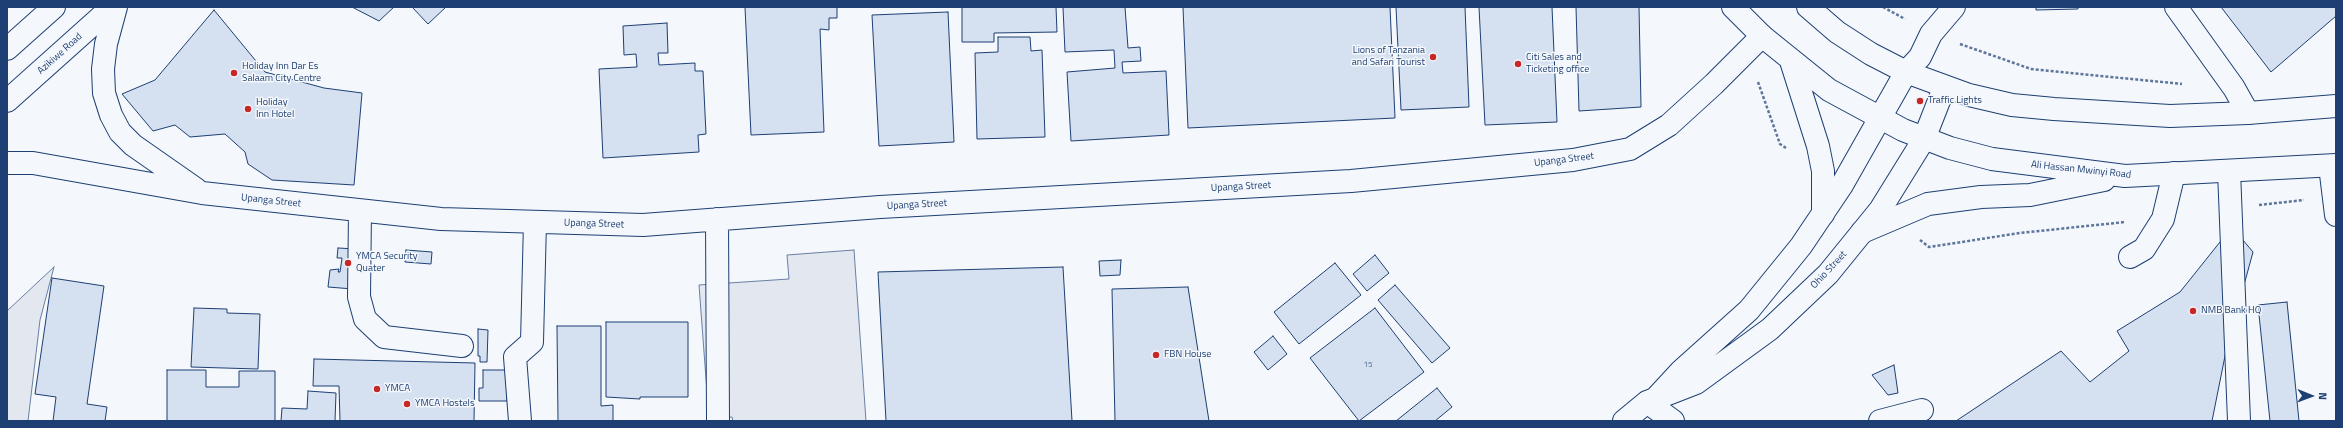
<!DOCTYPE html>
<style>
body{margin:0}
#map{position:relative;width:2343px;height:428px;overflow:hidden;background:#f4f7fb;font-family:"Titillium Web",sans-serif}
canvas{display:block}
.frame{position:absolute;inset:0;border:8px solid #1d3f73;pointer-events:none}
.north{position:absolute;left:2291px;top:376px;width:40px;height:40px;-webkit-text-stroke:3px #f4f7fb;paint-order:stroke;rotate:91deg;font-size:11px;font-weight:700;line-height:16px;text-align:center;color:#1d3f73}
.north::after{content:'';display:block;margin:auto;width:14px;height:18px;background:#1d3f73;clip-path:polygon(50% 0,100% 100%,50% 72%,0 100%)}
</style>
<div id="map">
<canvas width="2343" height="428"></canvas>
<div class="frame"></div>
<div class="north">N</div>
</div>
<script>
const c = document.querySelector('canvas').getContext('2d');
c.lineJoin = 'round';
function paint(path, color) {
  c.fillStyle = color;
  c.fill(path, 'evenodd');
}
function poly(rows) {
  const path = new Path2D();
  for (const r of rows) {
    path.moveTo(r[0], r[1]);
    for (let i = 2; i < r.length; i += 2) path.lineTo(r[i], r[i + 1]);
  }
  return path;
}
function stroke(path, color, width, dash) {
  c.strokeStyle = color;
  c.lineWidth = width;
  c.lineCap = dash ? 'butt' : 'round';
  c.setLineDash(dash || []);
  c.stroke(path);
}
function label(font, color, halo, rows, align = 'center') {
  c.font = font + ' "Titillium Web",sans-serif';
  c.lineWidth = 3;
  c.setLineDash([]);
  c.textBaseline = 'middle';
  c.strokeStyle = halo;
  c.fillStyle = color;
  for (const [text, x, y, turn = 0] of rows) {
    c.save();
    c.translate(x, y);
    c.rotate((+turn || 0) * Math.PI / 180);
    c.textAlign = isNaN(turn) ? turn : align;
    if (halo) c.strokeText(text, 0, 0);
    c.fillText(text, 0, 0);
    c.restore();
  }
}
const parking = poly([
 [854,250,866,421,733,421,732,417,709,419,699,285,789,279,787,255,854,250],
 [54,267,40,320,28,421,7,421,7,311,54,267]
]);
paint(parking, '#e3e8f0');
stroke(parking, '#687fa3', 1);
const building = poly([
 [352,7,394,7,379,21,352,7],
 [412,7,446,7,428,24,412,7],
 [745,7,837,7,837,18,829,18,829,30,820,29,824,132,751,135,745,7],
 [962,7,1056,7,1057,32,994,33,994,42,962,42,962,7],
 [1063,7,1125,7,1128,48,1140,47,1141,61,1122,62,1123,73,1166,71,1169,135,1071,141,1067,72,1115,68,1114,50,1065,52,1063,7],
 [1183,7,1390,7,1395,118,1188,128,1183,7],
 [1396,7,1465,7,1469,107,1401,110,1396,7],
 [1479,7,1552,7,1557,122,1485,125,1479,7],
 [1576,7,1639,7,1641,107,1579,111,1576,7],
 [2036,7,2078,7,2078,9,2036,10,2036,7],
 [2221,7,2336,7,2336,16,2271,72,2221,7],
 [214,10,265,72,324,88,362,93,354,185,272,180,248,164,245,152,225,134,190,137,175,125,153,131,122,94,155,80,214,10],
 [948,12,954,142,879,146,872,15,948,12],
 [667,23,668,53,658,53,659,65,695,63,695,71,703,71,706,134,698,135,699,152,603,158,599,69,637,67,636,54,624,55,623,26,667,23],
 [998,37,1030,37,1031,51,1042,50,1045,137,977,139,975,53,998,52,998,37],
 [2232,227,2253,252,2226,351,2212,421,1956,421,2061,351,2090,382,2129,351,2117,331,2180,292,2232,227],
 [338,248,356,249,353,289,328,287,330,270,339,269,338,272,340,272,342,258,337,258,338,248],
 [406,250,432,252,431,264,405,262,406,250],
 [1375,255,1389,273,1367,291,1353,274,1375,255],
 [1121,260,1120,275,1100,276,1099,261,1121,260],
 [1335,263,1361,295,1299,344,1274,312,1335,263],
 [1063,267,1072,421,886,421,878,272,1063,267],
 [52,278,104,286,87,404,107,407,105,421,53,421,56,397,35,394,52,278],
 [1395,285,1450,348,1432,363,1378,300,1395,285],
 [1188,287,1209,421,1115,421,1112,289,1188,287],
 [2287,302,2299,421,2270,421,2258,305,2287,302],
 [194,308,227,309,227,313,260,314,258,369,191,367,194,308],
 [1375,308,1424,372,1359,421,1310,358,1375,308],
 [606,322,688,322,688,397,640,397,640,399,606,397,606,322],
 [557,326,601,326,601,406,613,405,613,421,558,421,557,326],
 [478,329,488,330,487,362,480,362,480,356,478,356,478,329],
 [1273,336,1287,354,1268,370,1254,352,1273,336],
 [314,359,475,363,474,421,340,421,339,386,313,386,314,359],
 [1894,365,1898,393,1888,395,1872,375,1894,365],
 [167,370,206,370,206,387,239,387,239,371,275,371,275,421,167,421,167,370],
 [483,370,507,370,507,401,479,401,479,388,483,388,483,370],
 [1437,388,1452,407,1435,421,1396,421,1437,388],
 [308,391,336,393,335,421,281,421,282,408,307,409,308,391]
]);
paint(building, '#d5e0f0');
stroke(building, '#1d3f73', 1);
const minor = poly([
 [116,7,106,44,103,69,104,93,111,115,120,132,133,145,196,189],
 [2176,7,2234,88,2248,113],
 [7,49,54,7],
 [7,101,112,7],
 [7,163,33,163,202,193,441,219,643,225,880,207,1351,181,1573,160,1630,149,1669,125,1714,84,1762,36],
 [2330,166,2336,215],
 [2229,171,2239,421],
 [360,211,359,297,365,319,384,337,462,346],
 [717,219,718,421],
 [2130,257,2144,249,2163,219,2174,173],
 [1656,398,1681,371,1749,310,1801,246,1842,185,1906,72,1920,57,1931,34,1954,7],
 [1647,402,1673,421],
 [520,421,515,357,532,342,535,222],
 [1624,421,1647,402,1696,383,1770,329,1828,274,1880,210,1924,139,1944,88],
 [1880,421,1922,410]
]);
const highway = poly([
 [1733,7,1762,36,1829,90,1903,130,1950,148,1992,159,2125,176,2336,165],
 [1808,7,1837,32,1871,54,1906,72,1969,95,2012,105,2054,109,2170,116,2248,113,2336,106],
 [1791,61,1818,146,1823,171,1823,214],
 [1862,232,1928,204,1981,197,2030,195,2104,180]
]);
stroke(minor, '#1d3f73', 24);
stroke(highway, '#1d3f73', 24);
stroke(poly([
 [1883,7,1905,19],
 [1960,44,2031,69,2182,84],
 [1758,82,1780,144,1786,148],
 [2259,205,2304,200],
 [1920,240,1929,247,2020,233,2125,222]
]), '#5e769c', 2.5, [3, 2]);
stroke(minor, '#f4f7fb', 22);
stroke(highway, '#f4f7fb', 22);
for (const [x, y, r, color] of [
 [1433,57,4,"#c62828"],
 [1518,64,4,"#c62828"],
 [234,73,4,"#c62828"],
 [1920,101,4,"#c62828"],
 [248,109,4,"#c62828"],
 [348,263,4,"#c62828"],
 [2193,311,4,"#c62828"],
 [1156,355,4,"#c62828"],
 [377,389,4,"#c62828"],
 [407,404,4,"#c62828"]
]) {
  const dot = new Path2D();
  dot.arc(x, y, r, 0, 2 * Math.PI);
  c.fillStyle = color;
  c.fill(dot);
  stroke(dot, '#f4f7fb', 1.5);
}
label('8px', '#4b6792', null, [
 ["15",1368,365]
]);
label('10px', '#1d3f73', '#f4f7fb', [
 ["Lions of Tanzania",1425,51,"right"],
 ["and Safari Tourist",1425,63,"right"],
 ["Citi Sales and",1526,58],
 ["Ticketing office",1526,70],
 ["Holiday Inn Dar Es",242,67],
 ["Salaam City Centre",242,79],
 ["Traffic Lights",1928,101],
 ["Holiday",256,103],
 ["Inn Hotel",256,115],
 ["YMCA Security",356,257],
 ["Quater",356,269],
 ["NMB Bank HQ",2201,311],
 ["FBN House",1164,355],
 ["YMCA",385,389],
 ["YMCA Hostels",415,404]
], 'left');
label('10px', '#1d3f73', '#f4f7fb', [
 ["Azikiwe Road",60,54,-42],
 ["Upanga Street",1564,160,-7],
 ["Ali Hassan Mwinyi Road",2081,170,6],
 ["Upanga Street",1241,187,-3],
 ["Upanga Street",271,201,6],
 ["Upanga Street",917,205,-3],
 ["Upanga Street",594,224,2],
 ["Ohio Street",1829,270,-47]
]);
</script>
